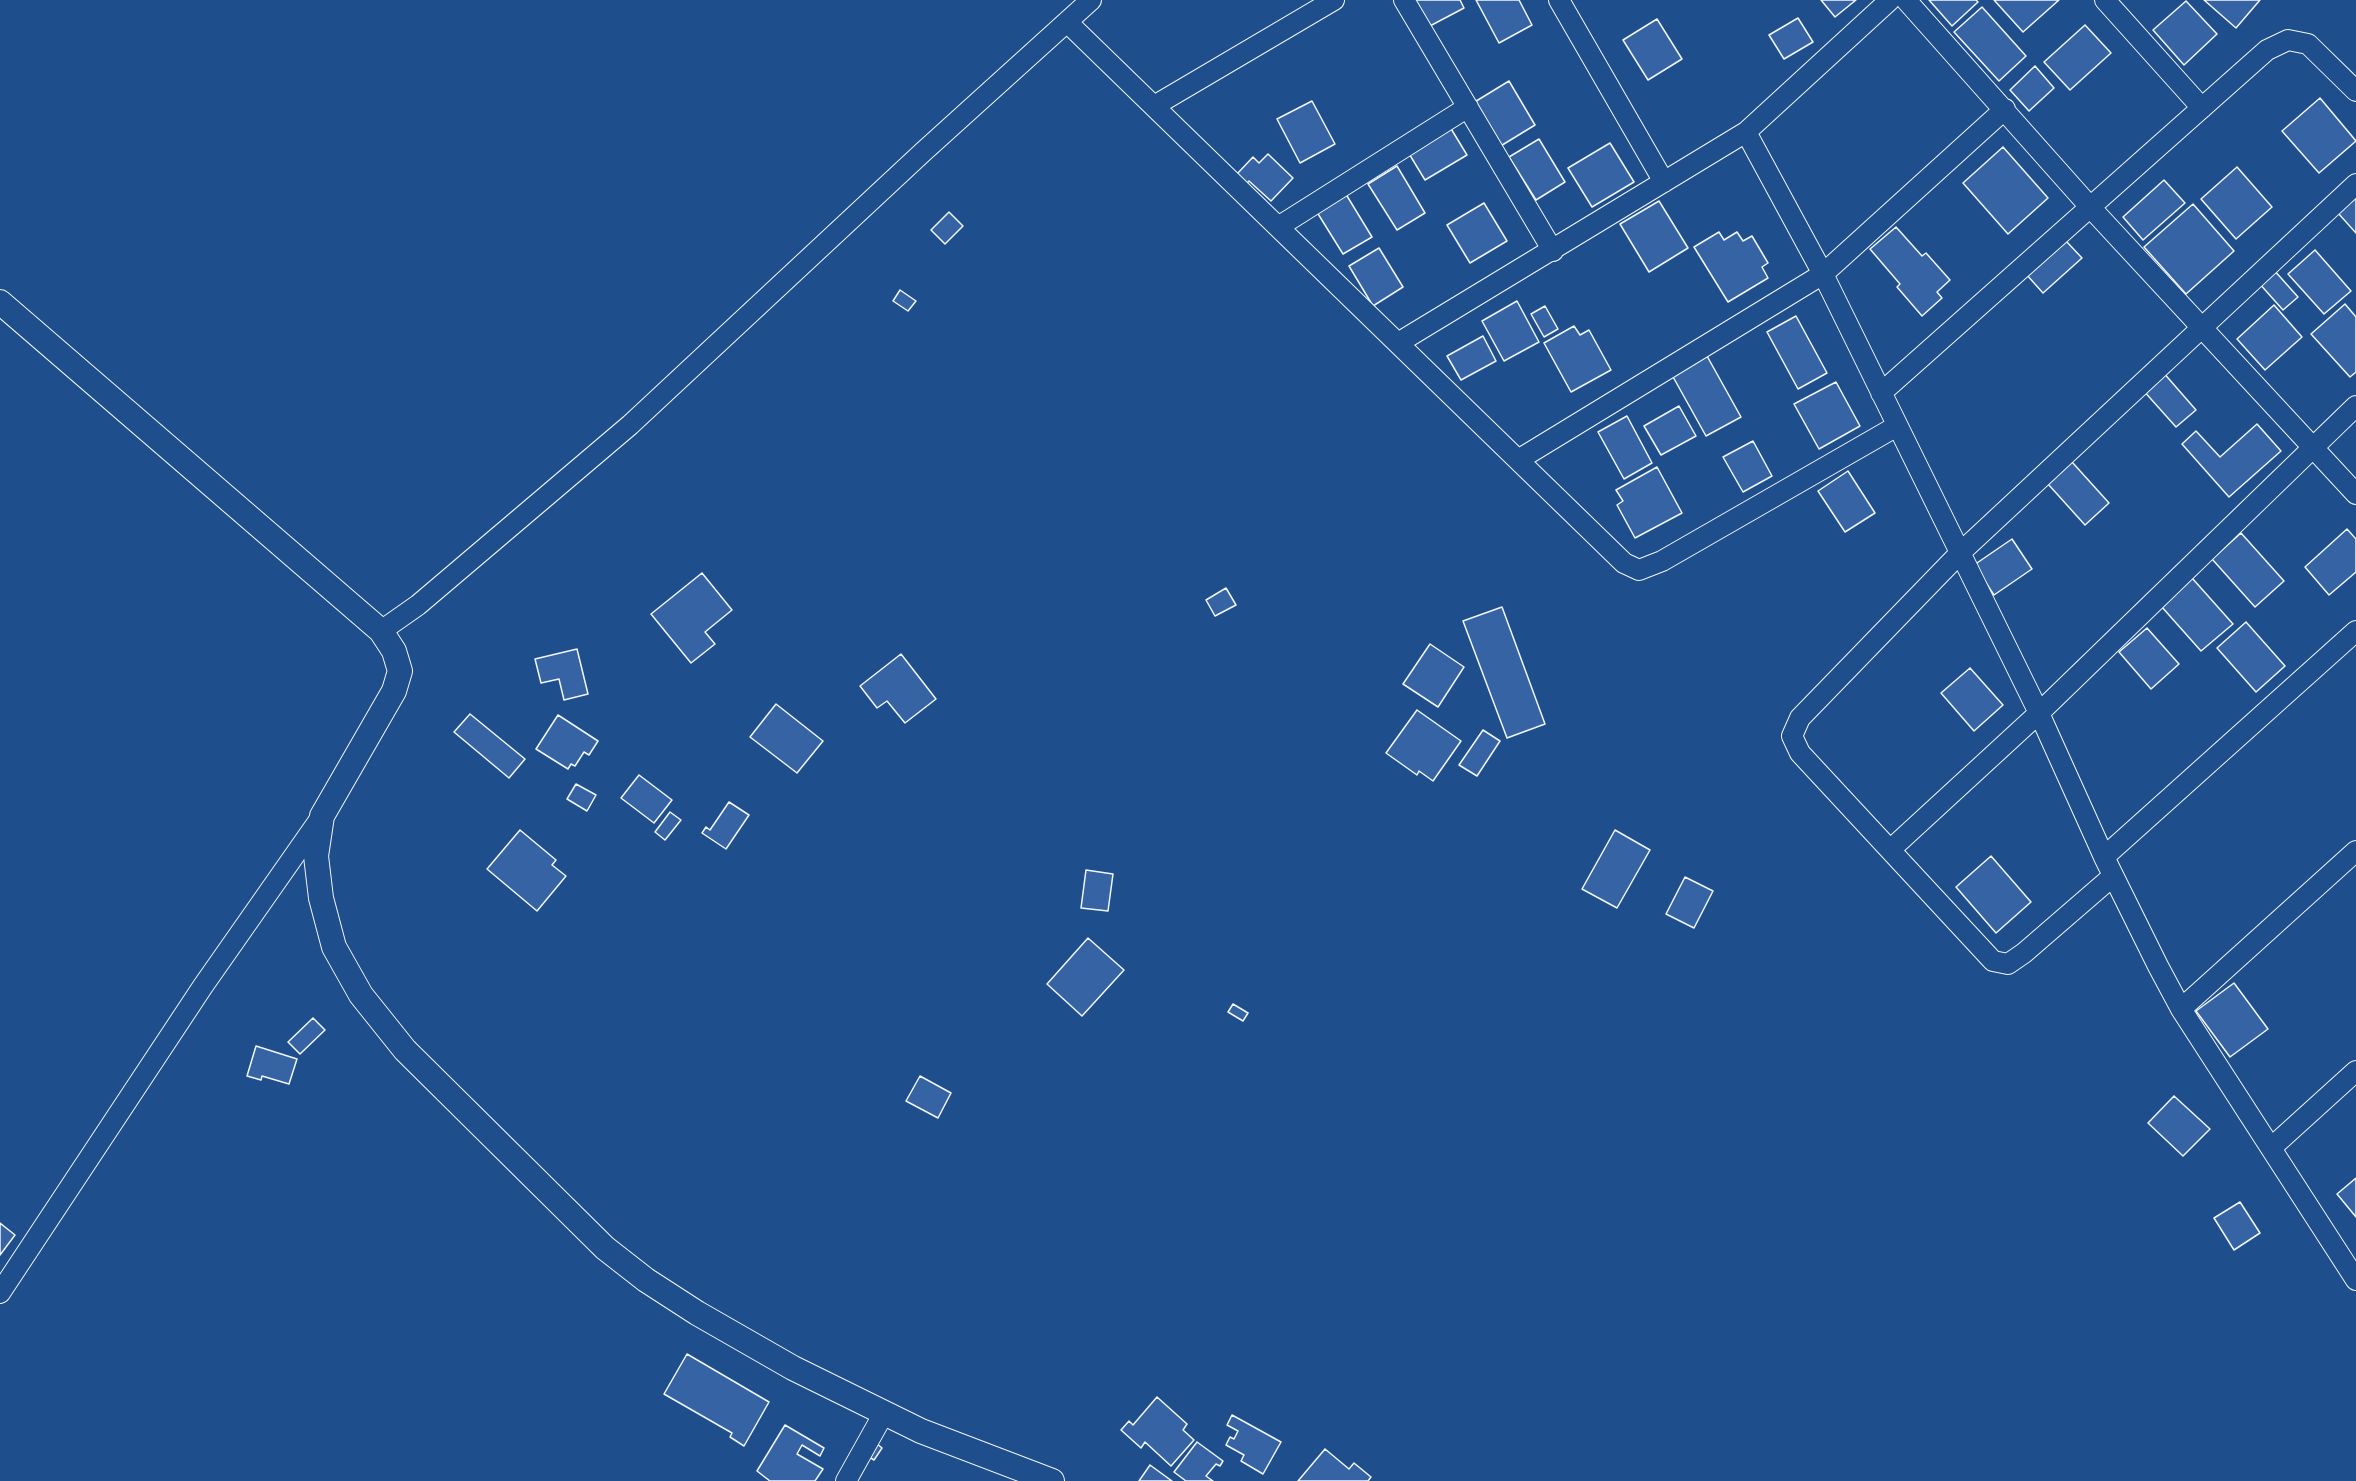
<!DOCTYPE html>
<style>
body{margin:0}
canvas{display:block;background:#1f4e8c}
</style>
<canvas width="2356" height="1481"></canvas>
<script>
const c = document.querySelector('canvas').getContext('2d');
c.lineJoin = 'round';
function paint(path, color) {
  c.fillStyle = color;
  c.fill(path, 'evenodd');
}
function poly(rows) {
  const path = new Path2D();
  for (const r of rows) {
    path.moveTo(r[0], r[1]);
    for (let i = 2; i < r.length; i += 2) path.lineTo(r[i], r[i + 1]);
  }
  return path;
}
function stroke(path, color, width, dash) {
  c.strokeStyle = color;
  c.lineWidth = width;
  c.lineCap = dash ? 'butt' : 'round';
  c.setLineDash(dash || []);
  c.stroke(path);
}
const building = poly([
 [1414,0,1460,0,1464,8,1428,27,1414,0],
 [1476,0,1519,0,1532,25,1499,43,1476,0],
 [1821,0,1856,0,1835,17,1821,0],
 [1929,0,1976,0,1978,2,1952,26,1929,0],
 [1994,0,2059,0,2023,32,1994,0],
 [2204,0,2260,0,2236,28,2204,0],
 [2186,1,2217,34,2184,65,2153,30,2186,1],
 [1982,7,2026,56,1999,81,1954,32,1982,7],
 [1798,18,1813,42,1784,59,1769,35,1798,18],
 [1657,19,1682,59,1648,80,1623,40,1657,19],
 [2085,25,2111,53,2070,90,2044,62,2085,25],
 [2035,66,2054,88,2029,111,2010,90,2035,66],
 [1509,81,1535,125,1499,147,1473,103,1509,81],
 [2320,98,2356,141,2319,173,2282,131,2320,98],
 [1312,101,1335,144,1300,163,1277,119,1312,101],
 [1450,127,1467,155,1425,180,1408,152,1450,127],
 [1539,139,1565,182,1536,200,1509,157,1539,139],
 [1610,143,1634,182,1592,207,1568,168,1610,143],
 [2003,147,2048,198,2008,234,1963,183,2003,147],
 [1268,154,1293,178,1271,201,1249,181,1247,183,1237,174,1253,157,1259,163,1268,154],
 [1397,166,1425,213,1397,230,1368,184,1397,166],
 [2237,167,2272,207,2236,239,2201,199,2237,167],
 [2164,180,2185,203,2143,240,2123,217,2164,180],
 [1344,191,1372,237,1343,254,1315,209,1344,191],
 [2356,198,2356,233,2338,213,2356,198],
 [1659,201,1688,248,1649,272,1620,224,1659,201],
 [1484,203,1507,241,1470,263,1447,225,1484,203],
 [2193,204,2234,251,2186,294,2144,247,2193,204],
 [949,212,963,226,945,244,931,230,949,212],
 [1896,227,1922,256,1926,253,1950,280,1937,292,1942,298,1922,316,1897,287,1900,284,1870,249,1896,227],
 [1719,232,1724,240,1737,232,1743,241,1752,236,1768,263,1762,267,1768,278,1728,302,1694,247,1719,232],
 [2065,240,2082,258,2043,293,2026,274,2065,240],
 [1379,248,1403,287,1373,306,1349,266,1379,248],
 [2315,250,2351,291,2324,314,2288,274,2315,250],
 [2273,269,2298,297,2283,310,2258,282,2273,269],
 [900,290,916,301,908,311,893,301,900,290],
 [1517,301,1539,342,1504,361,1482,321,1517,301],
 [2345,304,2356,317,2356,372,2350,377,2311,334,2345,304],
 [2274,305,2302,337,2265,370,2237,339,2274,305],
 [1545,306,1558,329,1544,337,1531,314,1545,306],
 [1796,316,1827,373,1798,389,1767,332,1796,316],
 [1574,326,1580,335,1589,330,1611,370,1571,392,1544,343,1574,326],
 [1483,336,1496,361,1461,380,1447,356,1483,336],
 [1707,356,1741,417,1706,436,1672,375,1707,356],
 [2162,371,2196,410,2176,427,2142,389,2162,371],
 [1836,382,1860,426,1819,449,1794,404,1836,382],
 [1679,406,1696,436,1661,455,1644,426,1679,406],
 [1627,416,1652,463,1624,479,1598,432,1627,416],
 [2257,424,2281,451,2229,497,2182,444,2196,431,2220,457,2257,424],
 [1753,441,1772,476,1743,492,1723,457,1753,441],
 [2072,462,2109,503,2085,525,2048,484,2072,462],
 [1657,467,1682,513,1635,538,1617,505,1623,501,1616,490,1657,467],
 [1848,471,1875,513,1845,532,1818,491,1848,471],
 [2347,529,2356,539,2356,572,2329,595,2305,567,2347,529],
 [2241,533,2284,581,2255,607,2212,559,2241,533],
 [2012,539,2032,569,1994,595,1974,565,2012,539],
 [702,573,732,610,705,632,715,644,691,663,651,614,702,573],
 [2192,578,2233,624,2201,651,2161,606,2192,578],
 [1226,588,1236,605,1215,616,1206,600,1226,588],
 [1502,607,1545,724,1507,738,1463,621,1502,607],
 [2246,622,2285,666,2256,692,2217,648,2246,622],
 [2147,628,2179,664,2151,689,2119,652,2147,628],
 [1430,644,1464,667,1438,707,1403,684,1430,644],
 [577,649,588,694,564,700,559,679,541,683,535,659,577,649],
 [901,654,936,699,905,723,887,701,877,708,860,686,901,654],
 [1970,668,2003,705,1974,731,1941,693,1970,668],
 [776,704,823,741,797,773,750,737,776,704],
 [1417,710,1461,741,1433,781,1419,771,1417,775,1386,753,1417,710],
 [470,714,525,759,509,778,454,732,470,714],
 [558,715,598,741,589,755,584,752,575,766,571,764,568,769,536,749,558,715],
 [1483,730,1500,741,1477,776,1459,765,1483,730],
 [639,775,672,800,654,823,621,798,639,775],
 [576,784,596,795,587,811,567,799,576,784],
 [729,802,749,815,726,849,702,833,706,827,710,830,729,802],
 [670,812,681,820,665,840,655,832,670,812],
 [520,830,556,860,552,865,566,876,537,911,487,869,520,830],
 [1615,830,1650,850,1617,908,1582,889,1615,830],
 [1991,856,2031,902,1996,933,1956,887,1991,856],
 [1086,870,1113,874,1108,911,1081,908,1086,870],
 [1685,877,1713,891,1694,928,1666,914,1685,877],
 [1088,938,1124,970,1082,1016,1047,984,1088,938],
 [2234,983,2268,1029,2230,1057,2196,1011,2234,983],
 [1233,1004,1248,1013,1243,1021,1228,1012,1233,1004],
 [313,1018,325,1030,300,1054,288,1042,313,1018],
 [256,1046,297,1059,289,1084,262,1076,261,1080,247,1076,256,1046],
 [920,1076,951,1093,938,1118,906,1101,920,1076],
 [2174,1096,2210,1129,2183,1156,2148,1123,2174,1096],
 [2356,1178,2356,1217,2337,1194,2356,1178],
 [2240,1202,2260,1233,2234,1250,2214,1218,2240,1202],
 [0,1223,15,1235,0,1255,0,1223],
 [687,1354,769,1402,744,1446,730,1437,732,1433,664,1394,687,1354],
 [1157,1397,1187,1424,1183,1430,1194,1440,1171,1466,1145,1442,1141,1448,1121,1430,1129,1421,1133,1425,1157,1397],
 [1232,1415,1281,1442,1263,1474,1241,1461,1244,1455,1226,1445,1230,1437,1234,1439,1238,1431,1227,1425,1232,1415],
 [785,1425,824,1448,820,1456,802,1445,797,1454,823,1469,815,1481,770,1481,757,1471,785,1425],
 [875,1442,882,1448,874,1460,866,1455,875,1442],
 [1197,1442,1223,1461,1220,1466,1216,1464,1206,1476,1213,1481,1186,1481,1174,1472,1197,1442],
 [1325,1449,1349,1469,1354,1463,1371,1477,1368,1481,1298,1481,1325,1449],
 [1150,1465,1172,1481,1139,1481,1150,1465]
]);
paint(building, '#3563a3');
stroke(building, '#f2f6ff', 1.5);
const minor = poly([
 [1404,0,1553,251],
 [1559,0,1664,182],
 [1906,0,2091,208,2356,494],
 [2105,0,2202,108],
 [1067,22,1624,563,1639,570,1662,561,1897,426],
 [1154,106,1334,0],
 [1746,132,1823,274,2039,713,2104,857,2158,966,2181,1009,2356,1280],
 [1278,227,1468,107],
 [1398,343,1746,132,1890,0],
 [1881,393,2267,50,2288,40,2308,44,2356,91],
 [1518,460,1823,274,2005,109],
 [381,631,418,605,630,425,923,152,1091,0],
 [1890,850,2039,713,2356,406],
 [2104,857,2356,631],
 [2113,876,2024,953,2008,964,1993,961,1800,753,1792,736,1800,718,1960,553,2356,184],
 [2181,1009,2356,851],
 [2271,1148,2356,1071],
 [0,1293,203,986,322,816],
 [846,1481,884,1413]
]);
const tertiary = poly([
 [0,302,381,631,394,651,400,671,394,691,322,816,316,856,321,898,334,947,361,995,405,1050,605,1248,646,1280,697,1313,793,1368,921,1431,1052,1481]
]);
stroke(minor, '#f2f6ff', 22);
stroke(tertiary, '#f2f6ff', 26);
stroke(minor, '#1f4e8c', 20);
stroke(tertiary, '#1f4e8c', 24);
</script>
